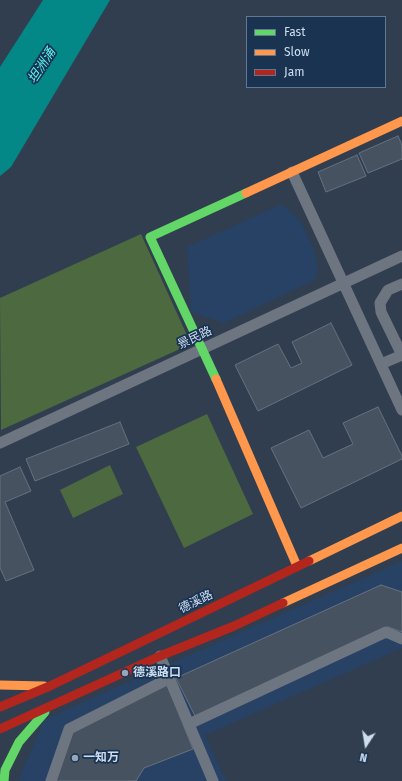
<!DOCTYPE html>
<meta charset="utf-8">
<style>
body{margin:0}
#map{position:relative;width:402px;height:781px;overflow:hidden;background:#313e4f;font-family:"Fira Sans",sans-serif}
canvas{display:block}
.legend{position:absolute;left:246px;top:16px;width:140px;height:72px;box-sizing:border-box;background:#193351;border:1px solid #617791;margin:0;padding:5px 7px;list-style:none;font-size:12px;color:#cedef1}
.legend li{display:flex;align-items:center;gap:8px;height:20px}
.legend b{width:20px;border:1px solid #617791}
.north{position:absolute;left:346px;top:725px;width:40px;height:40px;-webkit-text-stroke:3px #193351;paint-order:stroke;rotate:192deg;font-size:11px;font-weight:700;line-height:16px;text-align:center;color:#cedef1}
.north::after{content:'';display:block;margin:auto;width:14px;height:18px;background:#cedef1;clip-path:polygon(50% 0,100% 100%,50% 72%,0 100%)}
</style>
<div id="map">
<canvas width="402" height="781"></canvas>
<ul class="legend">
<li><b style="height:5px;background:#63d668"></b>Fast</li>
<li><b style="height:5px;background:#ff974d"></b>Slow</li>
<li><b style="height:5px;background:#b3261e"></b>Jam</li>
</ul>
<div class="north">N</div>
</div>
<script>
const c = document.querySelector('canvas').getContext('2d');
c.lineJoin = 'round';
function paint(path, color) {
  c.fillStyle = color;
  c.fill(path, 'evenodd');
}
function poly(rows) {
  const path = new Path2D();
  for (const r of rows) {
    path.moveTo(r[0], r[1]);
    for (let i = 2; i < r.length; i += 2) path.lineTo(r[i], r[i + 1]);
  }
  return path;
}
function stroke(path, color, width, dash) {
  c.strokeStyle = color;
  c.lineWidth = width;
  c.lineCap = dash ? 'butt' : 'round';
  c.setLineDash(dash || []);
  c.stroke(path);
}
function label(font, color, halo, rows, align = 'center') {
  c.font = font + ' "Fira Sans","Noto Sans SC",sans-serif';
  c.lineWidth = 3.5;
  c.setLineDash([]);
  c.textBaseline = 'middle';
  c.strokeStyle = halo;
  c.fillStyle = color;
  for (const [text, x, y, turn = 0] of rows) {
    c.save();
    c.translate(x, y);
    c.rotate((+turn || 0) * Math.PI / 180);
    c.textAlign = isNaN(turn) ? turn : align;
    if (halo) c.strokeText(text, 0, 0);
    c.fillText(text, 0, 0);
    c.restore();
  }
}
paint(poly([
 [282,204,300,220,313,248,318,266,315,280,224,323,191,312,187,247],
 [402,561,402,648,205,735,226,781,20,781,19,778,45,719]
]), '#274265');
paint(poly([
 [141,234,191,344,1,430,0,298],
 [207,414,253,514,184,548,136,447],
 [110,465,123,494,73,518,60,490]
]), '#4d693f');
paint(poly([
 [43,0,110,0,11,167,0,176,0,67]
]), '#048787');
const building = poly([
 [398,136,402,145,402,159,368,173,359,153,398,136],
 [357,155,366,176,326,192,318,172,357,155],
 [331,323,352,365,258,411,235,365,278,344,291,368,302,363,292,342,331,323],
 [378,407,402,456,402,459,301,508,271,448,309,430,323,458,353,444,343,423,378,407],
 [120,422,129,444,35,481,26,459,120,422],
 [20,467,31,491,5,502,34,570,6,581,0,568,0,476,20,467],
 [381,585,402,592,402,632,388,627,195,716,176,678,381,585],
 [167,685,193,749,144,768,136,781,55,781,74,728,167,685]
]);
paint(building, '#465260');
stroke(building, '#667180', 1);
stroke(poly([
 [292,172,402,410],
 [402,355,381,312,380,303,388,290,402,284],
 [381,364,402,355],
 [0,443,402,256],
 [160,656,213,781],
 [189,724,386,632,402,639],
 [51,781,69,729,170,678]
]), '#6d7581', 11);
stroke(poly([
 [216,379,150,237,246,193],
 [4,781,5,770,19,742,45,712]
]), '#63d668', 9);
stroke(poly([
 [246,193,402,121],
 [216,379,297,566],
 [309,561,402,516],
 [283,603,402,548],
 [0,685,44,686]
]), '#ff974d', 9);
stroke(poly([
 [0,707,50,686,309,561],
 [0,729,160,656,234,626,283,603]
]), '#b3261e', 9);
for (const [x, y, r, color] of [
 [125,673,4,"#97a6b8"],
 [75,758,4,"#97a6b8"]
]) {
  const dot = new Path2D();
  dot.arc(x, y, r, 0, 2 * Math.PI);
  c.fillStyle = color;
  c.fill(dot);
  stroke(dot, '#193351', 1.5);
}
label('12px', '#cedef1', '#193351', [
 ["景民路",195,338,-25],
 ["德溪路",196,602,-26]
]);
label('bold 12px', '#cedef1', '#193351', [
 ["德溪路口",133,673],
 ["一知万",83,758]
], 'left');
label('italic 13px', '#57f5f3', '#193351', [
 ["坦洲涌",42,66,-57]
]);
</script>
